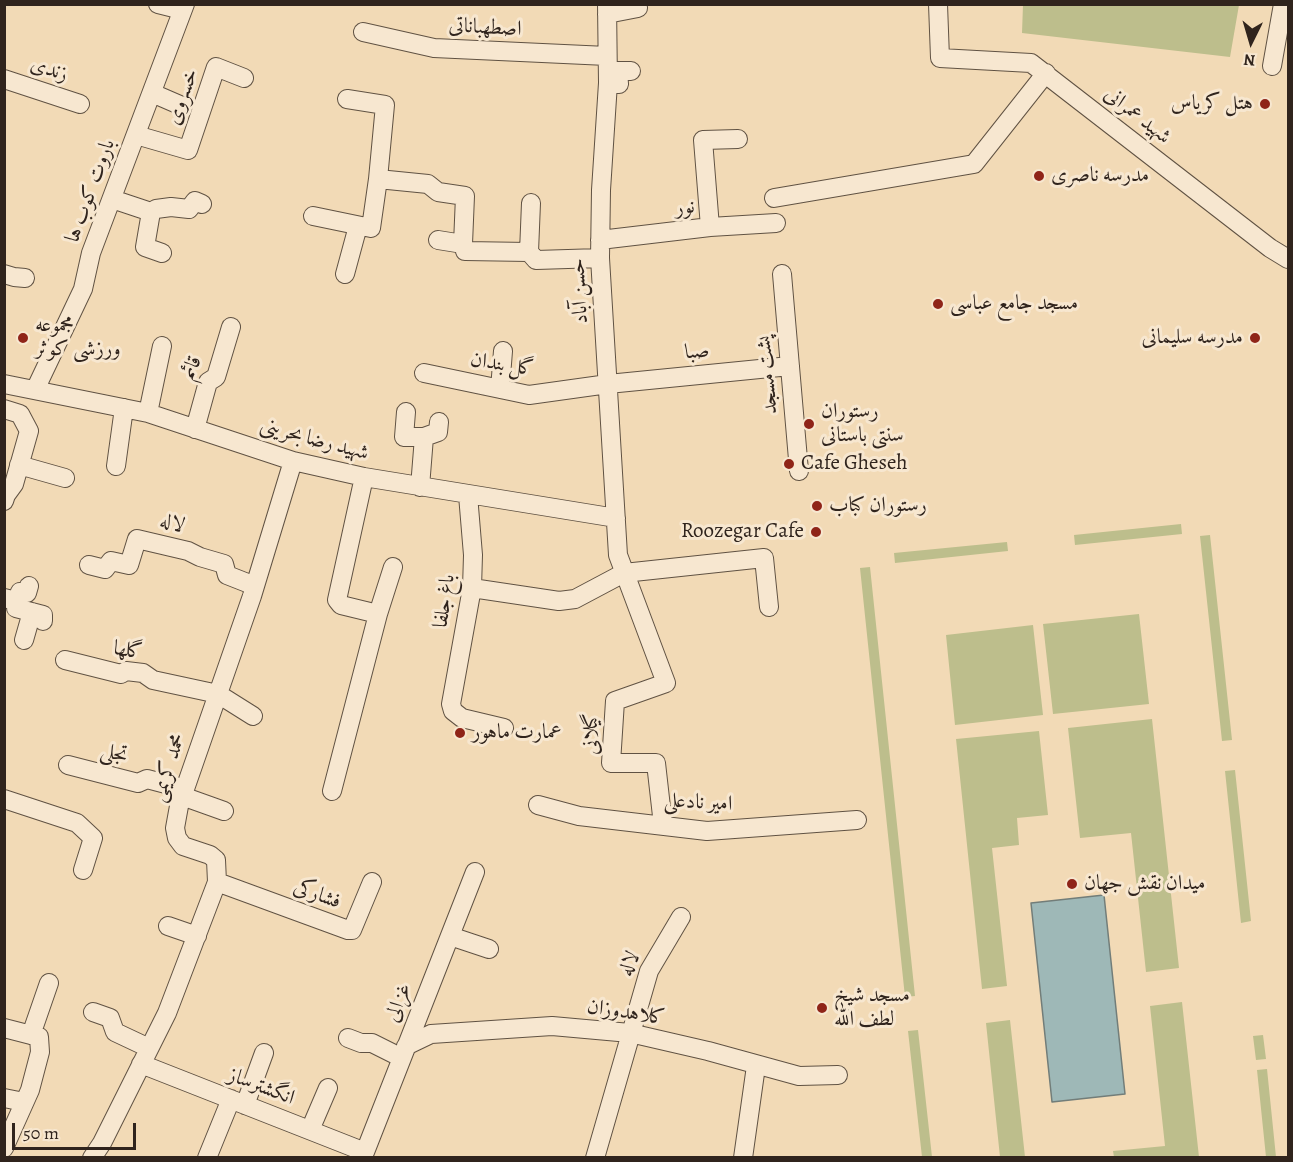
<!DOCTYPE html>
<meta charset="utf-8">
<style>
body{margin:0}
#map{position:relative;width:1293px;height:1162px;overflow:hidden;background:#f2dab6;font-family:Alegreya,serif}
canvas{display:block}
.frame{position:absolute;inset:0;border:6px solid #30241d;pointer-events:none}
.north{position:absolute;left:1221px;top:12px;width:60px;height:60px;-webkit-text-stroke:4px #f7e7d0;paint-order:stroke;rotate:185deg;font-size:16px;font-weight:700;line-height:24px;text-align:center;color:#30241d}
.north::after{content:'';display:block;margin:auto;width:21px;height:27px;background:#30241d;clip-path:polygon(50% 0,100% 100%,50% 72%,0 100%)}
.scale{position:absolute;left:12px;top:1123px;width:124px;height:27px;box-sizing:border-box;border:3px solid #30241d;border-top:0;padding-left:8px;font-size:18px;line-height:21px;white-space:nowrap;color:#30241d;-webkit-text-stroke:4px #f7e7d0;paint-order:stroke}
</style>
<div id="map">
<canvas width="1293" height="1162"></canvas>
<div class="frame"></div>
<div class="north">N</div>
<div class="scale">50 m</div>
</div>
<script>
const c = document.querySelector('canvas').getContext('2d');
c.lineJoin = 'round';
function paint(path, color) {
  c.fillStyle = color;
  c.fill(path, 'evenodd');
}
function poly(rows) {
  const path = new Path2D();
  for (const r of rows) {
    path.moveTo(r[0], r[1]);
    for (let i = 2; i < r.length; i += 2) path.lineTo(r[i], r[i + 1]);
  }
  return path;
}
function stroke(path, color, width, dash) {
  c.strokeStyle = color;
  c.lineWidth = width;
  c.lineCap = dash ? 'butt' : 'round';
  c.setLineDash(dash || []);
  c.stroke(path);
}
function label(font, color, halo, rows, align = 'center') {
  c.font = font + ' Alegreya,Amiri,serif';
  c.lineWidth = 6;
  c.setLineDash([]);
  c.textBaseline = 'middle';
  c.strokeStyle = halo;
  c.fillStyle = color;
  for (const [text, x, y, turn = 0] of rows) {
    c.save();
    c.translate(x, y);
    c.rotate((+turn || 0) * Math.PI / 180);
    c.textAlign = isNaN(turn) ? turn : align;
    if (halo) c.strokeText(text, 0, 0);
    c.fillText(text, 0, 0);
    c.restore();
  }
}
paint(poly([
 [1023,5,1023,4,1239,5,1230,57,1022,33],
 [1181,524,1182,534,1075,545,1074,535],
 [1210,535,1232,740,1222,741,1200,536],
 [1007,542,1008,551,895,563,894,553],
 [870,567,915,996,905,997,860,568],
 [1139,614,1149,704,1053,714,1043,624],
 [1033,625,1043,715,955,725,946,635],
 [1152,719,1179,968,1146,972,1131,833,1080,838,1068,728],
 [1039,731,1048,815,1017,818,1019,845,992,848,1007,986,982,989,956,739],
 [1235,770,1251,921,1241,923,1225,771],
 [1182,1002,1199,1157,1114,1157,1113,1151,1165,1146,1150,1006],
 [1010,1020,1025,1157,1000,1157,986,1023],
 [918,1030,932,1157,922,1157,908,1031],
 [1263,1035,1266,1059,1256,1060,1253,1036],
 [1267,1069,1276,1157,1266,1157,1257,1070]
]), '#bdbe8c');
const water = poly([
 [1104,895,1125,1094,1052,1102,1031,903,1104,895]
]);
paint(water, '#9eb8b7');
stroke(water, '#727d79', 1.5);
const minor = poly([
 [158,4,182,10],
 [607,4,608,83,601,190,600,258,618,555,666,683,615,701,611,763,656,763,663,825],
 [938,4,940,58,1031,63,1270,248,1288,259],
 [607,14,638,8],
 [363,32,434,48,607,56],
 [1272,66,1283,4],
 [4,79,80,104],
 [609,83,619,84,618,71,631,71],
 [152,93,182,106],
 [347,99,385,105,378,179],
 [136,135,188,150,216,67,244,78],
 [774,198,974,164,1046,73],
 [112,199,151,212,156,209,171,207,189,209,195,201,202,204],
 [151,212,145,247,162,253],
 [313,216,371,228,378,179,428,184,438,192,465,196,463,244,465,251,529,252,536,260,600,258],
 [710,227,703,140,738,139],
 [438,240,463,244],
 [600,240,710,227,776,223],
 [529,252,531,203],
 [4,274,14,277,25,278],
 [345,274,358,226],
 [782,274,799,471],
 [424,373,529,395,608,384,790,366],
 [4,384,148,413,293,461,364,477,616,518],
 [500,389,503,351],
 [35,390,83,289,91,253,185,4],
 [4,409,20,414,29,431,14,484,6,495,4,501],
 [406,412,404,437,424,437,438,432,439,422],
 [148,413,162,346],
 [195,429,208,382,216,377,231,327],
 [19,465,65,478],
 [116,466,124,408],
 [364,477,337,600,341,605,378,614],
 [420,487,424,437],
 [468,495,473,555,472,588,451,704,453,711,462,718,504,728],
 [89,565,105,569,111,561,129,565,137,539,188,551,200,557,224,564,227,575,255,586],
 [472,588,559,601,575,599,624,573,764,558,769,607],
 [4,598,16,601,16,608,43,615,43,621],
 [16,601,20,592,27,593,29,586],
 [24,640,32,612],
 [65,660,121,674,126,671,143,673,153,680,218,694,253,716],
 [68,765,138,783,147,779,185,789],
 [332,791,378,614,393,567],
 [182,796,224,811],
 [4,799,77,823,93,838,83,870],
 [538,805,579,816,707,831,857,820],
 [217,882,348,930,352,930,372,882],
 [168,926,197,936],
 [450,936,489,949],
 [93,1012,110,1018,115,1032,149,1048],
 [4,1028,39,1037,40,1052,30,1090,4,1148],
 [31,1035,49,983],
 [348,1038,361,1043,372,1043,402,1058],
 [406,1046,431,1034,552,1026,630,1033,708,1051,799,1076,838,1075],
 [141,1064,365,1152,475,872],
 [4,1098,24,1102],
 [245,1105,264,1053],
 [310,1130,328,1088],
 [92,1158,102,1143,167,1013,217,882,216,860,210,855,183,846,177,838,175,828,179,806,252,596,293,461],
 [207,1158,231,1099],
 [595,1158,649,971,681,917],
 [743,1158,756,1066]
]);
stroke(minor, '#605243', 20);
stroke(minor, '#f7e7d0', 18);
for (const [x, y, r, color] of [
 [1265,104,6,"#8f2418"],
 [1039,176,6,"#8f2418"],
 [938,304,6,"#8f2418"],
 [23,338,6,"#8f2418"],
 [1255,338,6,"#8f2418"],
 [809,424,6,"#8f2418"],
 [789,464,6,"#8f2418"],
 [817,506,6,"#8f2418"],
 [816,532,6,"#8f2418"],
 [460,733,6,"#8f2418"],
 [1072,884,6,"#8f2418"],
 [822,1008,6,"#8f2418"]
]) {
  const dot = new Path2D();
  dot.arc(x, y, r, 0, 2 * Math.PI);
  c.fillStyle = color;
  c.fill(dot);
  stroke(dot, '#f7e7d0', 2);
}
label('21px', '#30241d', '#f7e7d0', [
 ["اصطهباناتی",485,28,3],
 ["زندی",49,70,18],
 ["خسروی",183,97,-70],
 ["شهید عمرانی",1137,116,38],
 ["باروت کوب ها",91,191,-70],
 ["نور",685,208,-6],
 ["حسن آباد",580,291,-93],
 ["صبا",697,352,-6],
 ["گل بندان",502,365,9],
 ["قائم",192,368,-65],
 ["پشت مسجد",768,375,-95],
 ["شهید رضا بحرینی",314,440,15],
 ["لاله",172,524,14],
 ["باغ جلفا",445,601,-82],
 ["گلها",128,651,9],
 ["گیلانی",592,734,-90],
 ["تجلی",114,754,14],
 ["محمد کریمی",169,768,-72],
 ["امیر نادعلی",698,803,3],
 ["فشارکی",317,895,20],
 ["لاله",630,964,-67],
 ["غزالی",399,1003,-68],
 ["کلاهدوزان",626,1013,9],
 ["انگشترساز",261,1087,21]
]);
label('21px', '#30241d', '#f7e7d0', [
 ["هتل کریاس",1253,104,"right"],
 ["مدرسه ناصری",1051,176],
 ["مسجد جامع عباسی",950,304],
 ["مجموعه",35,326],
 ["ورزشی کوثر",35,350],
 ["مدرسه سلیمانی",1243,338,"right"],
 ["رستوران",821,412],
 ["سنتی باستانی",821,436],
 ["Cafe Gheseh",801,464],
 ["رستوران کباب",829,506],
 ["Roozegar Cafe",804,532,"right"],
 ["عمارت ماهور",472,733],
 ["میدان نقش جهان",1084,884],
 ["مسجد شیخ",834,996],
 ["لطف الله",834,1020]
], 'left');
</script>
